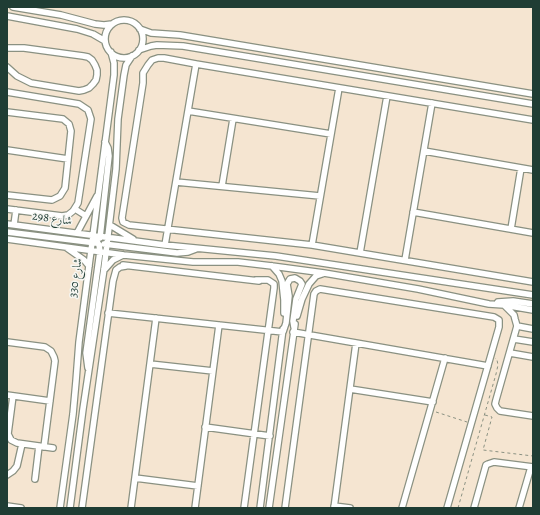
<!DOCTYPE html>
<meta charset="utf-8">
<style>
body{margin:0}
#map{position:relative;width:540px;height:515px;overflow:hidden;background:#f5e5d1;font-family:Alegreya,serif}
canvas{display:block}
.frame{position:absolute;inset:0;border:8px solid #1f3d34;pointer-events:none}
</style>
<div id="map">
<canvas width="540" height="515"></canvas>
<div class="frame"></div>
</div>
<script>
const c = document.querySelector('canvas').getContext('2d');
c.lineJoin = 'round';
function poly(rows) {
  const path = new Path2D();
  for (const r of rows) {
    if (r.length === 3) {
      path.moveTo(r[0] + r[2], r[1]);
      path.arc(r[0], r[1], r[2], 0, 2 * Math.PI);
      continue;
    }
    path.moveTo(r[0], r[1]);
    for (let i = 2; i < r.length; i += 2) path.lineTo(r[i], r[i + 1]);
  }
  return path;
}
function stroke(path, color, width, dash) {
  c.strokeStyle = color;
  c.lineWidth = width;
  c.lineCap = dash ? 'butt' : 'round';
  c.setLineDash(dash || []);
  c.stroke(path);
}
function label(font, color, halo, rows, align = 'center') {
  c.font = font + ' Alegreya,Amiri,serif';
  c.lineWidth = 3;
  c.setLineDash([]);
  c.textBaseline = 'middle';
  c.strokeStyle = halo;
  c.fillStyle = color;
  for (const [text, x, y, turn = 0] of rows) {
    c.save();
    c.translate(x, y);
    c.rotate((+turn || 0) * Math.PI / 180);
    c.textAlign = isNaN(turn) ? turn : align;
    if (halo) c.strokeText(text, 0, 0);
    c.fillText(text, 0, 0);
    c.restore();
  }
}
const minor = poly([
 [13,7,61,15,95,24,104,25,112,24],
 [7,16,77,29,93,34,105,41],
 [124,39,19],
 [140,29,151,33,180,35,533,94],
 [7,48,24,48,83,56,88,57,92,60,95,65,97,70,97,75,96,80,93,84,89,88,84,90,79,91,31,83,17,76,7,67],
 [139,50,151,46,157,45,183,46,533,104],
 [7,92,79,104,88,110,91,119,78,203,73,211,68,215,62,216,7,209],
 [188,111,331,134],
 [7,112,63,119,69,124,71,131,65,188,60,196,52,200,7,195],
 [533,120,196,64,164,58,158,58,152,60,148,65,143,73,143,83,122,218,123,222,129,225,312,245,533,282],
 [7,150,68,159],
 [424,151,533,170],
 [176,182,320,196],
 [222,186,233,119],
 [75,209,86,216],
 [413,212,533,233],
 [7,224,165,245,276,256,533,295],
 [14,225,16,210],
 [110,225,133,239],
 [511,229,521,168],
 [7,232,96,243],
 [77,233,97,196],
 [100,238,109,156,108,148,105,142],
 [7,239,124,255,193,262,238,262,272,266,324,273,418,289,489,304,504,305,533,310],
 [104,244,177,253,188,252,196,249],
 [165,245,196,64],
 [312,245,339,88],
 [67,248,84,260,89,266],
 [360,253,387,96],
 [405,260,432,103],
 [123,265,259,281],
 [272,266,279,274,282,281,284,300,284,313],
 [105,269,113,260,123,255],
 [498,302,513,301,533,304],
 [504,305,514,315,515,319,517,326,496,400,495,404,497,408,500,411,533,416],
 [108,313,283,332,286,323,289,296,287,284,290,279,295,278,300,281,302,284,296,299,293,321,294,327],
 [297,316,302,299,309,284,316,276,322,274],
 [517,326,533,329],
 [293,332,488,366],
 [514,339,533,342],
 [7,342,45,347,51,351,54,357,55,361,44,447],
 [510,353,533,357],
 [150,364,213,371],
 [88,368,86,353,100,251,99,245,93,235],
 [350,389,433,402],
 [7,395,50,401],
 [13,396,8,434,11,440,17,443,53,448],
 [205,427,270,436],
 [7,475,13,471,17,466,22,444],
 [135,478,198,486],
 [35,479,39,446],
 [7,506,21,508],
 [334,506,350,508],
 [60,508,73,414,76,381,79,342,114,75,114,63,111,52],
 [70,508,83,409,104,269,116,169,118,119,124,75,126,65,132,56],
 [82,508,113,281,116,270,120,267,126,266],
 [131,508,156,318],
 [195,508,219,325],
 [244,508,274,288,274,284,268,280,256,280],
 [260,508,283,329],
 [269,508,295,324],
 [285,508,314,294,316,291,320,289,494,317,499,320,499,327,447,508],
 [334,508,356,343],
 [402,508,445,358],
 [474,508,486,465,488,464,494,462,533,467],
 [519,508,531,467]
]);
stroke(minor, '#8a9182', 8);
stroke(poly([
 [436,412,467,422],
 [485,415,492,417,483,450,533,456],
 [458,508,496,374,498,365,497,360,495,358]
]), '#8a9182', 1, [3, 3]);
stroke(minor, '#fff', 5.5);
label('12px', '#1f3d34', '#f6f6f2', [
 ["شارع 298",52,219,8],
 ["شارع 330",76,278,-82]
]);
</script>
